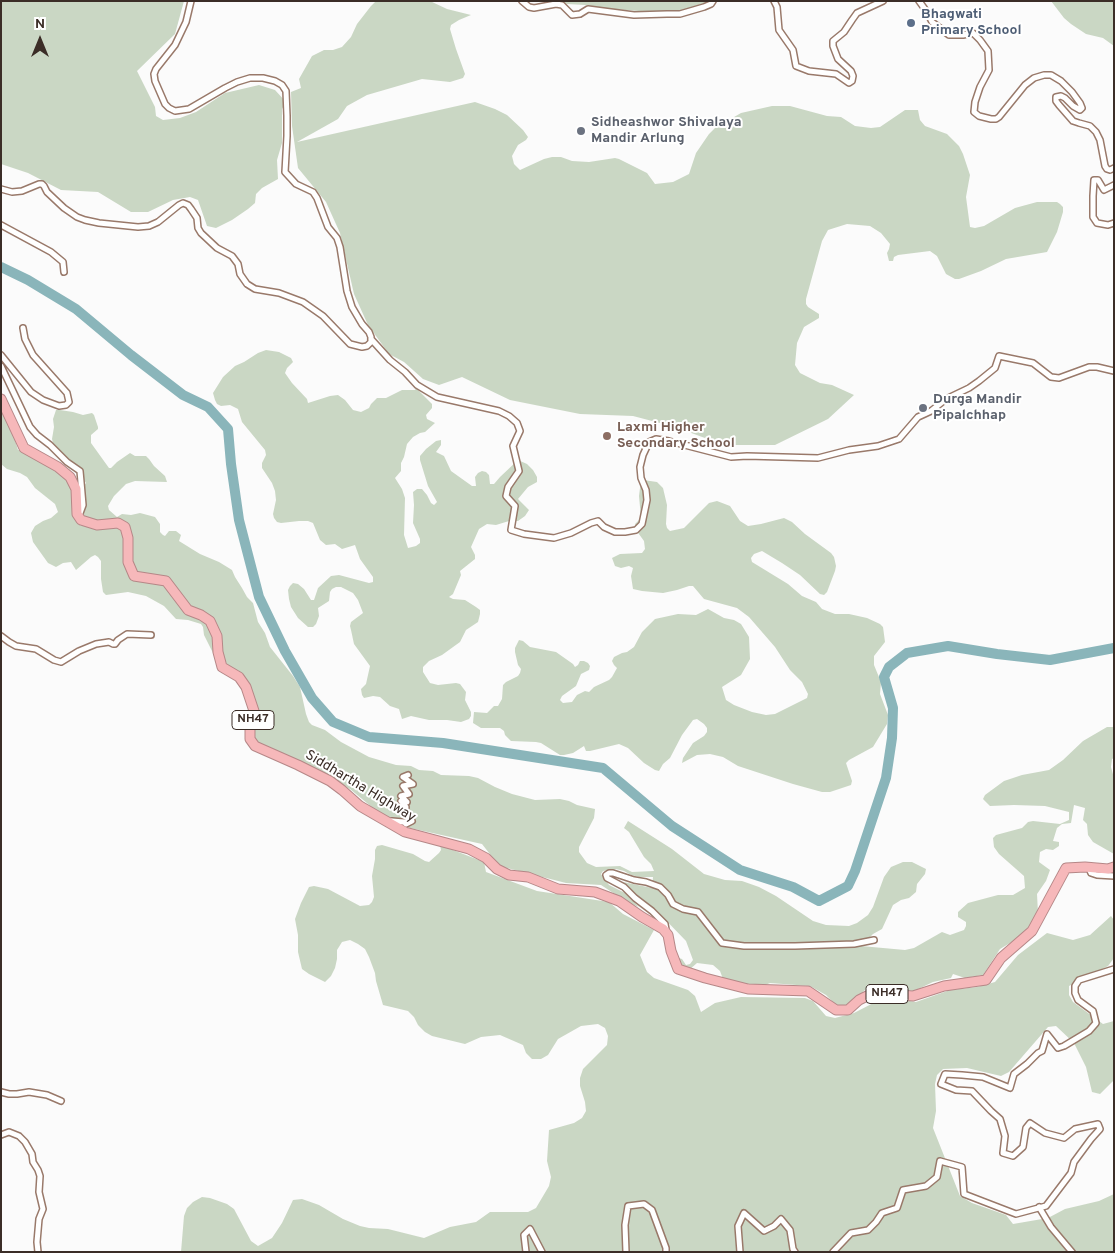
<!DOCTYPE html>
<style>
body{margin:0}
#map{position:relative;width:1115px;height:1253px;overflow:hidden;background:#fbfbfb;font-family:Overpass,sans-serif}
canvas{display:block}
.frame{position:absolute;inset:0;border:2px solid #3b2d27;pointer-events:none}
.north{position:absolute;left:15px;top:15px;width:50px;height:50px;-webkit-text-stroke:4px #fff;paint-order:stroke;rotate:0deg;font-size:14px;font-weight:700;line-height:20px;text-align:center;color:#3b2d27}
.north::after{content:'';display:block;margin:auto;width:18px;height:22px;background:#3b2d27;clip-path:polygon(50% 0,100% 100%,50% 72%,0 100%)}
</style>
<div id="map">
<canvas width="1115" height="1253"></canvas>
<div class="frame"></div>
<div class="north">N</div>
</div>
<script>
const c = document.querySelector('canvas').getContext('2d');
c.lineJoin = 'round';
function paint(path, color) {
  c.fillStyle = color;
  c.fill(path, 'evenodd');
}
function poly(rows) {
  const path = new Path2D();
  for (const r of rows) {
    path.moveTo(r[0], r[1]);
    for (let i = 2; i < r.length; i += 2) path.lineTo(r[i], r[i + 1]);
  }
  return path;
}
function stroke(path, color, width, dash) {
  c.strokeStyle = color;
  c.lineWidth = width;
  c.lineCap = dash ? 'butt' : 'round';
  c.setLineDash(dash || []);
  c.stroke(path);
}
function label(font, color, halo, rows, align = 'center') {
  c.font = font + ' Overpass,sans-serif';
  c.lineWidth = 4;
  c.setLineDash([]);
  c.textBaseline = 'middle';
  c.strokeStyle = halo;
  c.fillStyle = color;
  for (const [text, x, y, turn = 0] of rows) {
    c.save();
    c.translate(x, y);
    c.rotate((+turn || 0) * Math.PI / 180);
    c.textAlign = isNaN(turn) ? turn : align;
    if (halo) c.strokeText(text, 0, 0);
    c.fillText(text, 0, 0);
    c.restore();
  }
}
paint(poly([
 [1,1,184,1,175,34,137,71,155,107,156,116,163,120,180,118,196,112,225,93,259,85,275,90,286,102,282,109,282,143,277,160,278,179,262,188,256,194,255,203,248,209,232,220,216,228,207,226,198,200,190,197,173,200,148,212,131,212,98,192,61,190,28,173,1,164],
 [376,1,430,1,447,9,471,15,459,20,451,25,450,29,456,49,465,74,463,78,450,82,422,79,367,95,347,106,338,119,297,142,475,102,495,109,507,115,523,130,528,137,526,140,518,145,512,156,514,164,520,170,544,159,552,157,561,157,572,161,589,162,615,158,619,159,647,173,655,184,673,182,689,174,696,153,709,134,715,128,741,113,772,106,790,106,827,116,841,117,855,126,871,128,880,127,905,110,918,110,920,120,925,126,947,134,959,146,963,154,970,175,966,197,970,227,975,228,984,226,1015,208,1037,202,1057,202,1060,204,1063,207,1063,212,1057,232,1047,252,1006,259,981,271,959,279,955,279,946,274,937,256,930,251,898,255,894,257,893,261,889,261,887,253,889,249,890,244,881,233,870,226,847,224,828,230,822,241,806,299,806,304,808,307,819,314,819,318,804,327,797,343,795,365,800,373,820,383,832,385,854,395,828,419,775,445,724,445,675,427,633,416,580,414,510,400,462,377,439,385,423,379,404,362,389,354,368,325,354,294,340,233,326,202,298,168,292,126,291,92,301,88,299,79,312,56,324,50,333,50,342,47,351,37,357,24,371,6],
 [561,1,707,1,702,5,693,9,676,11,639,11,612,9,585,5,567,4],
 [1051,1,1114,1,1114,46,1103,38,1086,34,1071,24,1064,18],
 [266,350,279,352,291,358,293,362,287,368,285,373,292,383,307,399,308,403,330,396,338,395,345,400,353,410,361,412,369,408,371,404,377,398,386,398,402,390,415,390,416,388,432,404,432,408,426,415,427,419,435,423,425,432,420,433,413,437,407,444,404,457,401,463,401,471,395,478,402,489,405,498,404,535,408,548,416,546,420,543,420,539,413,523,414,505,413,492,417,489,422,489,427,495,431,503,434,505,437,502,428,486,420,460,420,456,426,449,436,441,441,440,441,445,436,452,444,456,451,471,472,486,476,486,475,477,478,473,482,471,486,472,489,475,490,484,494,484,500,477,518,460,527,464,533,470,537,477,537,482,528,487,518,499,529,510,525,516,518,521,509,521,496,525,487,524,479,529,471,547,475,555,475,559,460,571,461,575,453,594,449,597,453,599,465,600,476,607,480,610,480,614,478,622,466,630,460,642,442,655,429,661,423,667,423,672,430,683,438,685,456,683,460,684,466,692,465,700,471,712,471,716,469,719,461,722,447,720,429,720,411,716,402,719,399,709,390,706,380,697,373,696,364,698,362,695,361,689,366,684,370,666,354,644,351,630,350,626,351,622,363,613,358,600,353,593,341,587,336,587,332,589,330,592,329,601,318,608,319,616,316,624,313,627,308,627,298,618,291,607,289,599,288,590,290,586,293,583,298,584,304,589,311,600,314,600,318,588,331,576,339,575,369,583,373,582,373,577,360,559,355,545,342,549,335,544,326,545,320,540,313,523,308,521,299,521,281,523,277,522,274,518,273,514,276,500,275,491,272,483,262,468,262,463,266,455,265,450,242,422,238,409,230,405,221,406,217,404,215,400,213,393,223,377,235,366,244,362,258,353],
 [1,406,10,423,18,450,22,450,38,457,66,477,72,489,75,517,81,526,98,526,85,518,80,509,78,494,86,483,82,477,83,473,81,469,67,461,55,449,53,443,52,439,54,427,53,419,56,410,60,410,73,412,83,415,92,413,94,415,98,427,98,429,91,435,91,443,109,468,111,468,117,462,130,453,135,456,146,456,149,459,154,466,165,476,167,482,135,481,126,484,114,496,108,506,109,510,117,517,122,514,131,515,140,513,155,517,160,524,160,532,163,535,165,536,169,531,176,531,181,535,179,541,200,554,219,562,232,570,235,577,242,588,247,597,253,603,258,622,265,633,270,647,293,676,300,687,306,714,309,722,312,725,325,730,341,742,369,757,396,765,411,766,419,770,433,771,441,775,469,776,478,778,495,787,512,794,535,800,560,799,569,801,577,805,595,809,594,818,579,847,579,852,587,863,596,867,620,866,632,872,654,871,651,864,644,857,629,832,624,828,628,821,672,849,704,874,725,880,742,881,759,887,776,896,813,921,826,925,849,926,857,923,868,915,873,907,884,877,891,867,903,862,912,862,926,869,925,874,917,884,916,892,909,898,901,900,893,905,882,929,873,934,861,946,905,950,914,948,942,932,950,935,964,930,966,926,966,922,958,917,958,912,968,903,998,895,1013,895,1025,888,1024,876,999,854,994,847,993,838,996,835,1022,828,1028,822,1033,821,1060,824,1069,820,1069,812,1045,806,1014,805,990,806,983,799,985,795,1004,781,1022,775,1049,770,1063,760,1083,741,1107,727,1114,727,1114,758,1112,759,1111,767,1114,778,1114,854,1093,842,1088,835,1087,824,1083,820,1085,808,1074,805,1071,823,1062,824,1057,828,1053,841,1059,842,1059,846,1053,850,1046,849,1040,852,1039,862,1050,870,1046,881,1037,894,1038,913,1025,934,1000,949,983,975,965,978,953,974,951,978,933,982,914,991,872,987,866,989,850,1004,839,1007,837,1006,826,995,810,986,770,983,765,985,744,985,723,979,720,971,713,965,697,963,689,970,681,967,676,957,682,959,686,965,690,964,693,960,686,941,656,910,643,902,623,882,652,888,653,877,639,877,631,875,624,871,616,869,603,871,601,874,609,885,625,893,639,907,627,902,601,885,566,883,503,867,496,862,482,844,410,828,399,822,392,821,379,813,350,789,330,781,303,763,283,753,270,751,256,742,254,733,255,707,248,683,239,671,228,667,221,650,214,655,204,635,203,627,201,624,188,620,176,619,164,606,146,596,128,592,106,595,103,592,101,579,101,561,98,557,95,555,91,557,76,570,71,562,63,563,56,567,48,563,33,542,31,533,35,526,43,521,51,518,58,512,55,504,35,488,27,477,20,473,7,469,1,464],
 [643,480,657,482,663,488,667,505,666,524,667,528,670,531,684,528,709,503,717,501,730,506,740,521,748,526,761,524,784,518,792,522,805,534,831,553,834,557,836,566,835,571,827,592,824,595,820,594,800,575,782,563,762,551,754,554,751,558,752,562,788,584,802,596,816,602,822,609,835,614,849,614,867,618,880,624,883,627,885,642,874,656,874,665,881,682,880,694,888,715,887,724,873,747,849,760,846,763,852,781,851,785,830,792,822,792,793,784,738,766,723,757,710,754,697,755,682,763,683,758,693,743,704,736,707,732,707,728,704,724,697,719,693,720,682,735,670,758,663,764,659,771,655,770,644,763,628,748,619,744,590,751,586,751,584,746,573,753,564,755,560,755,541,743,536,742,511,741,505,735,504,731,500,728,481,728,473,723,474,712,487,713,494,706,498,706,502,699,503,685,506,682,518,676,520,673,521,669,518,665,515,652,515,648,519,640,523,641,530,647,556,652,573,664,575,667,578,665,580,661,584,661,588,663,590,666,589,670,581,674,576,686,562,696,560,700,563,703,572,702,577,695,585,691,589,692,594,687,609,680,612,677,617,668,614,665,612,661,614,657,622,653,627,652,634,647,642,632,655,619,678,614,696,615,708,609,724,618,734,620,741,624,749,637,750,659,741,675,722,687,726,700,734,705,752,712,766,715,775,714,807,698,808,694,802,682,790,670,775,647,749,617,737,608,704,599,693,586,689,586,677,590,663,593,642,591,633,589,631,576,633,568,629,566,621,568,615,566,612,558,620,554,642,553,645,549,644,541,636,530,635,524,641,518,639,496,640,488],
 [382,845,413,854,425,861,429,862,439,853,441,850,440,845,484,862,486,872,537,891,609,902,623,914,654,930,640,955,647,972,654,978,688,990,695,996,701,1012,715,1003,741,997,805,998,813,1001,826,1016,835,1018,854,1013,885,997,916,1002,950,990,977,987,995,982,1018,955,1047,933,1073,940,1090,935,1111,916,1114,920,1114,958,1108,966,1069,986,1069,995,1073,1002,1103,1024,1114,1021,1114,1080,1100,1094,1092,1092,1086,1067,1074,1043,1056,1026,1048,1027,1009,1072,1001,1076,967,1068,943,1069,937,1075,935,1084,936,1111,933,1128,960,1196,972,1203,1006,1215,1013,1224,1048,1218,1065,1209,1099,1201,1114,1194,1114,1252,181,1252,184,1216,187,1208,193,1202,202,1197,210,1198,227,1204,234,1209,251,1241,258,1246,272,1238,282,1223,293,1200,302,1199,319,1205,343,1219,360,1226,369,1228,388,1229,424,1238,450,1227,476,1222,490,1212,528,1212,536,1208,549,1186,551,1177,547,1161,549,1130,574,1123,582,1118,586,1111,585,1102,580,1086,580,1078,583,1069,607,1045,608,1036,605,1028,598,1024,581,1026,558,1039,548,1055,541,1059,532,1059,526,1053,523,1045,500,1035,481,1037,465,1044,432,1036,425,1032,418,1025,414,1017,408,1011,383,1005,376,981,375,973,369,957,365,949,358,944,350,940,342,942,337,950,337,959,335,968,331,976,325,982,309,974,302,969,298,952,298,935,295,919,301,903,309,887,314,886,328,889,360,906,369,905,372,902,374,897,372,876,375,859,375,850,377,846]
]), '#cad7c4');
stroke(poly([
 [1,267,28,280,76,309,131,355,183,395,208,407,228,429,231,464,239,520,259,597,285,651,312,698,333,722,369,737,443,743,603,768,672,826,740,870,793,887,819,901,848,886,855,871,886,778,892,738,893,708,884,677,889,667,907,653,948,646,997,654,1050,660,1114,648]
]), '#8ab5ba', 10);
const street = poly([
 [522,1,529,7,534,8,556,4,562,5,572,15,580,14,588,9,634,15,667,14,680,14,704,7,711,4,713,1],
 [774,1,777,7,779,30,793,50,796,66,809,71,836,74,849,83,852,81,853,76,851,71,838,59,833,46,833,41,844,32,852,20,857,13,883,1],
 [919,1,927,12,932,22,949,35,963,35,973,33,980,40,988,51,989,70,980,87,975,102,974,112,979,116,991,119,996,119,999,117,1025,85,1034,78,1044,75,1051,75,1061,81,1072,92,1080,103,1082,108,1080,110,1073,106,1065,98,1061,96,1056,97,1056,101,1059,105,1073,121,1079,123,1090,126,1096,132,1100,140,1105,166,1107,169,1110,170,1114,168],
 [1114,185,1104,190,1098,180,1094,180,1093,196,1093,217,1097,223,1108,225,1114,223],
 [1,189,12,192,22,191,39,184,42,184,44,186,47,192,64,208,77,217,85,220,99,223,138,227,149,226,158,222,179,205,183,203,188,205,191,209,197,218,198,228,201,233,217,248,232,256,238,264,240,274,247,284,255,289,279,293,303,302,323,316,350,344,362,347,367,346,371,342,371,337,369,332,362,324,352,307,347,291,340,247,337,238,328,227,317,198,313,192,296,184,285,172,287,136,287,116,286,91,282,85,275,81,263,78,250,78,237,82,225,88,189,109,175,111,169,108,165,104,155,81,154,74,156,69,175,45,186,22,191,1],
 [1,225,51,252,63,262,64,272],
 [371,339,390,360,405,372,417,385,437,397,499,411,509,416,517,423,520,431,513,446,519,471,508,487,506,496,515,506,511,530,524,534,554,538,571,533,591,523,598,521,604,527,615,532,625,532,636,530,642,524,647,500,646,490,641,478,640,467,643,455,649,442,656,439,669,441,731,457,747,456,818,458,849,450,878,446,899,439,918,417,931,411,946,399,969,388,979,381,995,368,999,356,1033,363,1051,377,1059,378,1089,367,1097,367,1114,371],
 [1,355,31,392,43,400,59,406,66,405,69,402,67,393,33,355,25,339,23,328],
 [1,366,30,427,37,435,50,445,67,462,80,471,81,482,83,505,80,513],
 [1,636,9,642,16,646,36,649,54,660,61,662,79,651,96,644,109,642,113,644,115,644,118,640,127,634,151,635],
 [388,822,392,821,404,822,406,824,412,821,403,812,400,807,406,807,401,801,407,802,401,796,409,794,403,786,413,784,403,777,408,775],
 [1089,868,1091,873,1097,875,1114,876],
 [666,930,665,924,652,911,635,898,624,887,607,878,606,875,609,873,613,873,634,880,646,882,660,887,668,895,673,904,683,909,698,912,722,943,744,946,795,946,854,944,874,940],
 [1,1092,9,1094,17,1094,29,1092,47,1095,61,1101],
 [1,1135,9,1132,19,1136,25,1142,32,1154,33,1162,38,1170,40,1176,39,1192,43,1209,39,1219,37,1242,38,1252],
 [1039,1207,1051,1227,1072,1252],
 [526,1252,524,1235,530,1229,542,1252],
 [626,1252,625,1225,628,1206,644,1204,652,1210,666,1248,666,1252],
 [740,1252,738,1226,744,1213,764,1231,774,1226,781,1219,790,1230,793,1249,795,1252],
 [833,1252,851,1233,868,1230,876,1222,882,1213,897,1208,903,1190,926,1186,937,1177,940,1161,962,1167,964,1194,1016,1214,1046,1206,1071,1173,1074,1162,1091,1139,1100,1129,1098,1124,1075,1129,1064,1138,1045,1133,1030,1123,1026,1128,1023,1147,1013,1156,1003,1153,1005,1136,1000,1119,991,1111,972,1091,956,1090,941,1084,945,1074,962,1075,983,1077,1010,1088,1014,1074,1027,1064,1038,1053,1042,1051,1047,1034,1058,1048,1064,1046,1089,1031,1096,1023,1093,1011,1078,1000,1075,993,1075,986,1079,980,1114,969]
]);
const highway = poly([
 [1,399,24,448,58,467,70,477,76,489,77,514,81,520,97,525,118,523,125,527,128,538,128,562,134,576,166,581,188,610,201,615,210,621,217,636,218,652,222,667,239,677,246,687,254,711,254,716,250,727,250,739,255,746,298,765,330,781,342,790,360,806,405,832,469,849,486,858,497,869,509,875,528,877,558,889,595,892,619,901,642,917,663,929,668,935,671,951,678,969,705,978,748,989,808,991,836,1010,848,1010,859,1000,873,993,913,996,944,986,986,980,1001,958,1032,931,1066,868,1085,867,1108,869,1114,867]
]);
stroke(street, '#99796a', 8);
stroke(highway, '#b58787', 11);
stroke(street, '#fff', 5);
stroke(highway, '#f6b8ba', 9);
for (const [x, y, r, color] of [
 [911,23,5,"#5c6f8a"],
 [581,131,5,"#6b7280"],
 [923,408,5,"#6b7280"],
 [607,436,5,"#8d6e63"]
]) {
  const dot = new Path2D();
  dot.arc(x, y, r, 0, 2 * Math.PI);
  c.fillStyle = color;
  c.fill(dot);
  stroke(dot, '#fff', 2);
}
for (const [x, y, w] of [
 [253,720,42],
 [887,994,42]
]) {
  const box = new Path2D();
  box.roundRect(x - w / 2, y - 9.5, w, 19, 4);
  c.fillStyle = '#fff';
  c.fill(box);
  stroke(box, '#3b2d27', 1);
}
label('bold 12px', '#3b2d27', null, [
 ["NH47",253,720],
 ["NH47",887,994]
]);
label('bold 14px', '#4e5e75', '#fff', [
 ["Bhagwati",921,15],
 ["Primary School",921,31]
], 'left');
label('bold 14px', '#5b616d', '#fff', [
 ["Sidheashwor Shivalaya",591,123],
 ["Mandir Arlung",591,139],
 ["Durga Mandir",933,400],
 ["Pipalchhap",933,416]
], 'left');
label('bold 14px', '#785e54', '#fff', [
 ["Laxmi Higher",617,428],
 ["Secondary School",617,444]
], 'left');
label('14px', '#3b2d27', '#fff', [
 ["Siddhartha Highway",360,787,31]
]);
</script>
